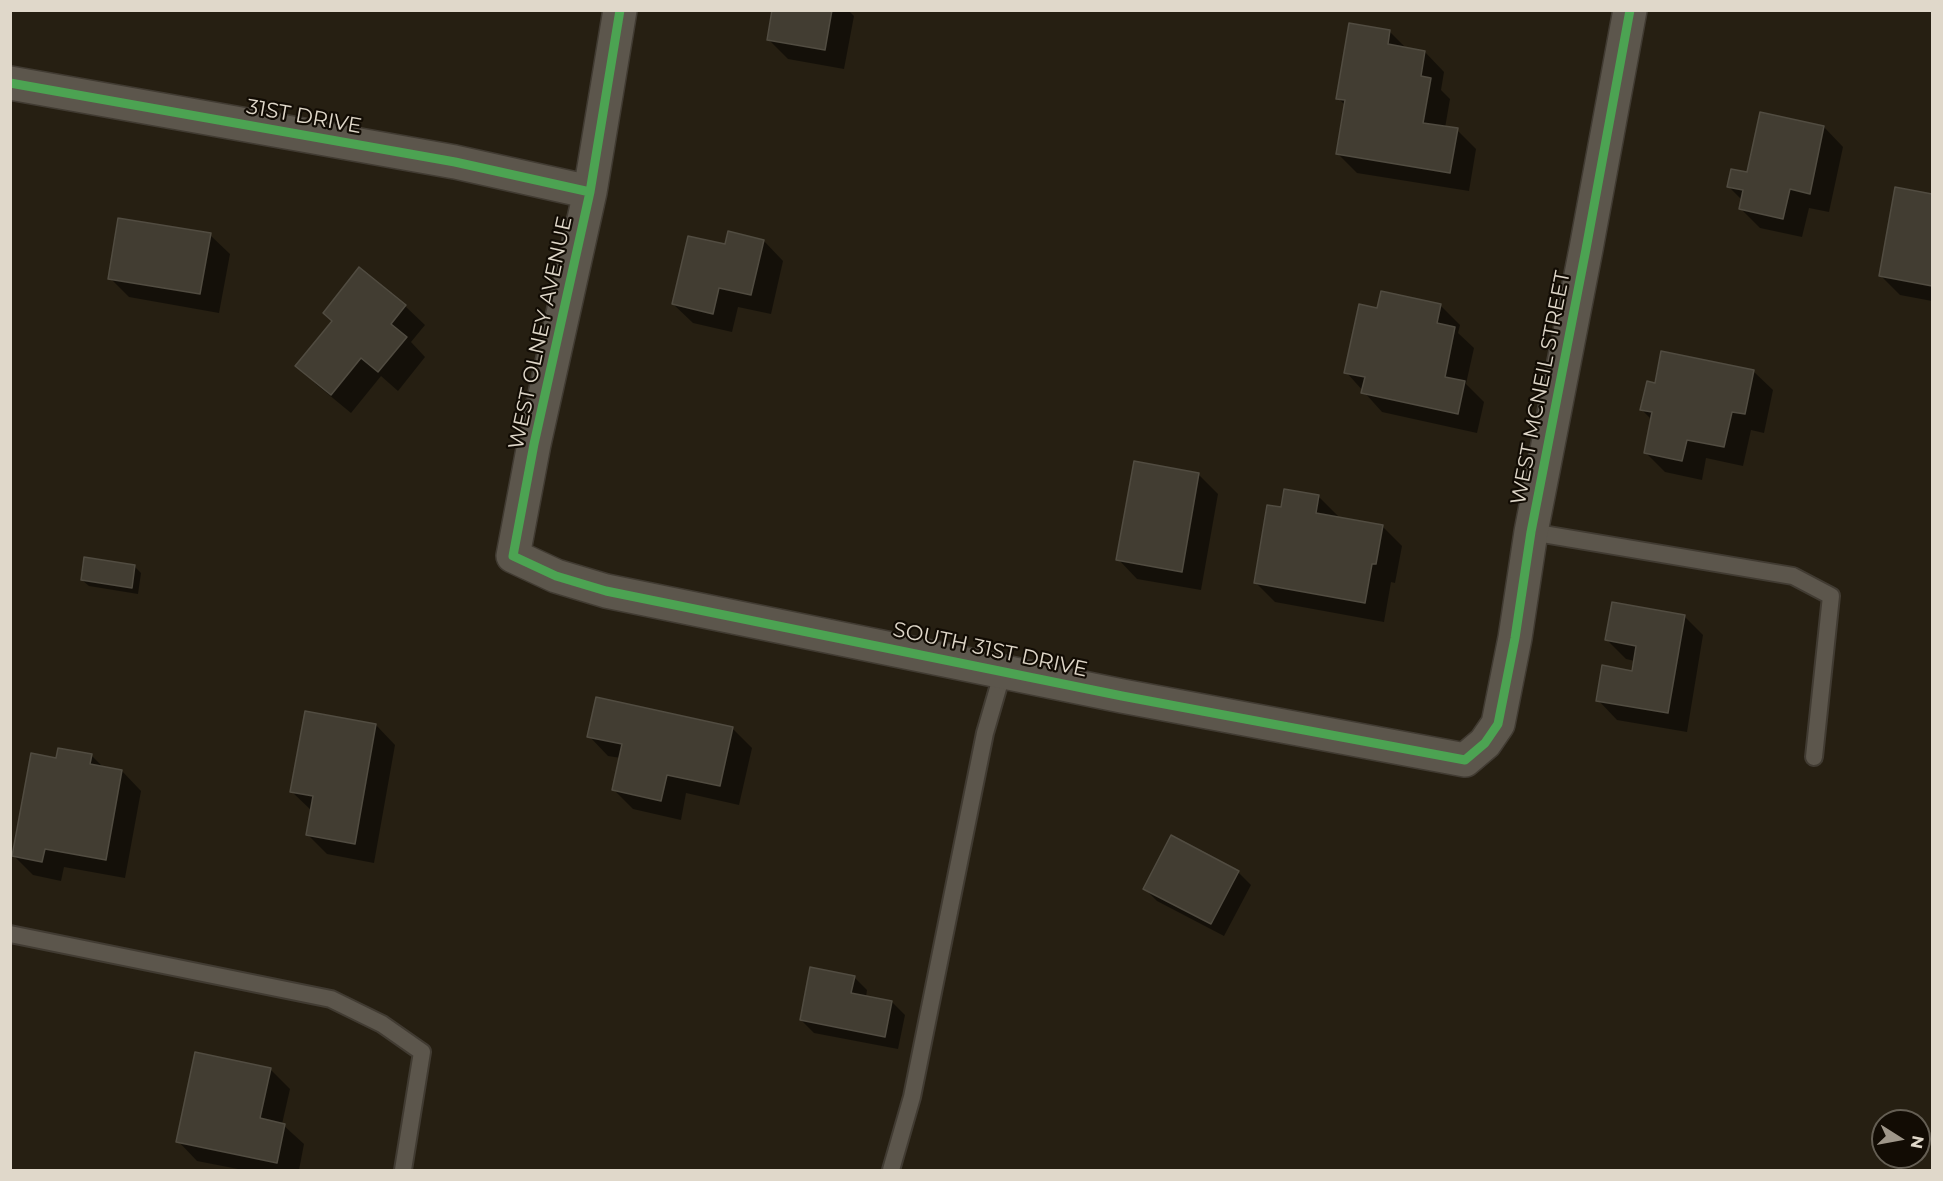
<!DOCTYPE html>
<style>
body{margin:0}
#map{position:relative;width:1943px;height:1181px;overflow:hidden;background:#261f12;font-family:Montserrat,sans-serif}
canvas{display:block}
.frame{position:absolute;inset:0;border:12px solid #e0d8ca;pointer-events:none}
.north{position:absolute;left:1871px;top:1109px;width:60px;height:60px;box-sizing:border-box;background:#120c04;border:2px solid #645e53;border-radius:50%;rotate:101deg;font-size:16px;font-weight:700;line-height:24px;text-align:center;color:#e0d8ca}
.north::after{content:'';display:block;margin:auto;width:21px;height:27px;background:#9f978a;clip-path:polygon(50% 0,100% 100%,50% 72%,0 100%)}
</style>
<div id="map">
<canvas width="1943" height="1181"></canvas>
<div class="frame"></div>
<div class="north">N</div>
</div>
<script>
const c = document.querySelector('canvas').getContext('2d');
c.lineJoin = 'round';
function paint(path, color) {
  c.fillStyle = color;
  c.fill(path, 'evenodd');
}
function poly(rows) {
  const path = new Path2D();
  for (const r of rows) {
    path.moveTo(r[0], r[1]);
    for (let i = 2; i < r.length; i += 2) path.lineTo(r[i], r[i + 1]);
  }
  return path;
}
function stroke(path, color, width, dash) {
  c.strokeStyle = color;
  c.lineWidth = width;
  c.lineCap = dash ? 'butt' : 'round';
  c.setLineDash(dash || []);
  c.stroke(path);
}
function label(font, color, halo, rows, align = 'center') {
  c.font = font + ' Montserrat,sans-serif';
  c.lineWidth = 4.5;
  c.setLineDash([]);
  c.textBaseline = 'middle';
  c.strokeStyle = halo;
  c.fillStyle = color;
  for (const [text, x, y, turn = 0] of rows) {
    c.save();
    c.translate(x, y);
    c.rotate((+turn || 0) * Math.PI / 180);
    c.textAlign = isNaN(turn) ? turn : align;
    if (halo) c.strokeText(text, 0, 0);
    c.fillText(text, 0, 0);
    c.restore();
  }
}
paint(poly([
 [774,10,848,10,854,16,844,69,788,59,769,40],
 [1389,31,1407,49,1425,52,1444,72,1441,90,1450,99,1445,128,1457,130,1476,149,1469,191,1357,173,1338,154,1346,106,1338,98],
 [1824,127,1843,147,1829,212,1809,208,1802,237,1760,228,1741,209,1742,200,1729,187],
 [1896,189,1932,196,1932,301,1900,295,1881,276],
 [210,235,230,254,219,313,129,297,110,278],
 [764,241,783,261,771,314,738,307,732,332,693,323,673,304,726,246],
 [360,269,405,306,425,325,411,342,425,357,398,391,381,376,351,413,317,385,297,366,333,321],
 [1440,305,1460,325,1458,333,1474,348,1466,384,1484,402,1477,433,1382,412,1346,372,1378,310],
 [1753,371,1773,390,1764,433,1751,430,1743,466,1706,458,1702,480,1665,472,1645,452,1652,420,1642,410,1656,385],
 [1199,475,1218,494,1201,590,1137,579,1118,559],
 [1319,497,1338,516,1338,519,1383,527,1402,546,1395,583,1391,582,1384,622,1275,602,1255,582,1282,509],
 [135,567,141,573,138,594,89,586,82,580],
 [1684,616,1703,635,1687,732,1617,720,1598,700,1633,672,1635,661,1626,659,1607,640],
 [376,725,395,745,374,863,327,854,308,835,312,811,292,792],
 [732,728,752,748,739,805,686,793,681,820,633,809,614,790,621,758,608,756,589,736],
 [91,755,104,768,122,771,141,791,125,878,64,867,61,881,33,875,14,856,57,760],
 [1238,872,1251,885,1224,936,1157,901,1144,888],
 [854,977,867,990,866,997,892,1002,905,1015,898,1049,814,1033,801,1020],
 [270,1069,290,1089,282,1124,304,1144,299,1170,243,1170,197,1161,178,1141]
]), '#0007');
const building = poly([
 [772,10,832,10,825,50,767,40,772,10],
 [1349,23,1390,30,1388,44,1425,51,1421,76,1431,78,1423,123,1458,128,1450,173,1336,154,1345,100,1336,99,1349,23],
 [1760,112,1824,126,1810,194,1790,189,1783,219,1739,209,1743,190,1727,187,1731,169,1747,172,1760,112],
 [1895,187,1932,194,1932,286,1879,276,1895,187],
 [118,218,211,233,200,294,108,279,118,218],
 [728,231,764,240,751,295,719,288,713,314,672,304,688,236,725,244,728,231],
 [359,267,406,305,391,324,407,337,378,372,361,358,331,395,295,366,332,321,323,313,359,267],
 [1381,291,1441,304,1437,323,1455,327,1445,377,1465,381,1458,414,1361,393,1365,377,1344,373,1359,304,1377,308,1381,291],
 [1661,351,1754,370,1745,414,1732,412,1724,447,1687,440,1682,461,1644,453,1652,412,1640,410,1647,381,1655,383,1661,351],
 [1134,461,1199,473,1182,572,1116,560,1134,461],
 [1284,489,1319,495,1316,513,1383,525,1376,564,1372,564,1365,603,1254,583,1267,505,1281,507,1284,489],
 [84,557,135,565,132,588,81,580,84,557],
 [1612,602,1685,615,1668,713,1596,701,1602,665,1632,671,1636,646,1605,640,1612,602],
 [596,697,733,727,720,786,667,775,661,801,612,790,622,744,587,737,596,697],
 [305,711,376,724,355,844,306,835,313,796,290,792,305,711],
 [58,748,92,754,90,764,122,770,106,860,45,849,42,862,12,856,31,753,56,758,58,748],
 [1171,835,1239,871,1211,924,1143,889,1171,835],
 [810,967,855,976,851,993,892,1001,885,1037,800,1020,810,967],
 [195,1052,271,1068,260,1118,285,1124,277,1163,176,1142,195,1052]
]);
paint(building, '#423d32');
stroke(building, '#514c41', 1.5);
const lane = poly([
 [1531,532,1793,576,1831,596,1814,757],
 [10,934,331,999,382,1024,422,1052,403,1170],
 [891,1170,912,1097,985,733,1003,671]
]);
const street = poly([
 [620,10,590,192,534,444,513,556,556,576,606,591,1122,696,1465,760,1485,743,1498,724,1515,638,1531,532,1586,249,1630,10],
 [10,83,455,162,590,192]
]);
stroke(lane, '#413b32', 20);
stroke(street, '#413b32', 36);
stroke(lane, '#5c564c', 16);
stroke(street, '#5c564c', 33);
stroke(poly([
 [620,10,590,192,534,444,513,556,556,576,606,591,1122,696,1465,760,1485,743,1498,724,1515,638,1531,532,1586,249,1630,10],
 [10,83,455,162,590,192]
]), '#4ca352', 9);
label('21px', '#e0d8ca', '#120c04', [
 ["31ST DRIVE",304,117,10],
 ["WEST OLNEY AVENUE",541,333,-78],
 ["WEST MCNEIL STREET",1541,388,-79],
 ["SOUTH 31ST DRIVE",990,650,12]
]);
</script>
